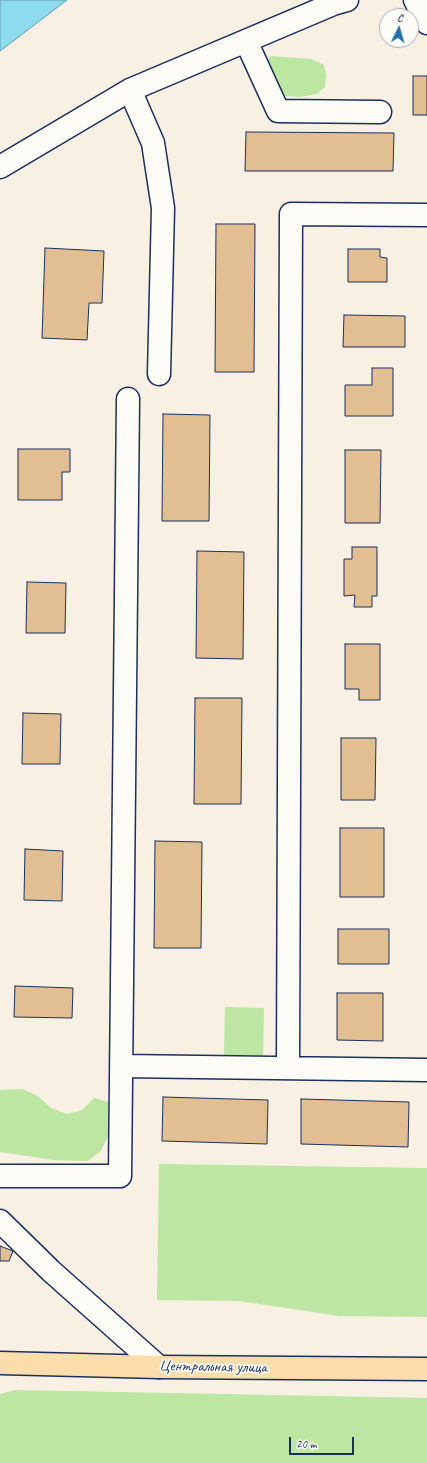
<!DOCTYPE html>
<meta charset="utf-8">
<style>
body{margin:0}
#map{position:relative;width:427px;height:1463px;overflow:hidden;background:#f8f0e3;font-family:Caveat,sans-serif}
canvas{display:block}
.north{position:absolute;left:379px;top:8px;width:40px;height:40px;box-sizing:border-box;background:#fdfcf7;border:1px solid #a3aaba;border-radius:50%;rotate:5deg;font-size:11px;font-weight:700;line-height:16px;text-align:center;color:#1b2f5e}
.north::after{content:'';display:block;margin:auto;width:14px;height:18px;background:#1f6fb2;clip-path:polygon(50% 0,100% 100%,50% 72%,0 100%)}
.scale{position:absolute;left:289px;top:1437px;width:65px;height:18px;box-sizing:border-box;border:2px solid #1b2f5e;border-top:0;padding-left:5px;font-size:12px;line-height:14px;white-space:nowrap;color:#1b2f5e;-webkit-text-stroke:3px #fdfcf7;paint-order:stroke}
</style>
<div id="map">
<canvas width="427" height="1463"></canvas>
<div class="north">С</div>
<div class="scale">20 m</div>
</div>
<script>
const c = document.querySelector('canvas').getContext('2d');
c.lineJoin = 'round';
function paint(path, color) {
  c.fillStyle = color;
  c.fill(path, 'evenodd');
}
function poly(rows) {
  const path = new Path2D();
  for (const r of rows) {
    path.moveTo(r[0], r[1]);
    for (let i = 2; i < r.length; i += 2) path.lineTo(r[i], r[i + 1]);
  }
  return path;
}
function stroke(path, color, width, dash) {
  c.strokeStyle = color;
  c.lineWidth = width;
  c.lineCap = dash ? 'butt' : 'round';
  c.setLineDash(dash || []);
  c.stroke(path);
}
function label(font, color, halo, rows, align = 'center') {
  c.font = font + ' Caveat,sans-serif';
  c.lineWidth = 3.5;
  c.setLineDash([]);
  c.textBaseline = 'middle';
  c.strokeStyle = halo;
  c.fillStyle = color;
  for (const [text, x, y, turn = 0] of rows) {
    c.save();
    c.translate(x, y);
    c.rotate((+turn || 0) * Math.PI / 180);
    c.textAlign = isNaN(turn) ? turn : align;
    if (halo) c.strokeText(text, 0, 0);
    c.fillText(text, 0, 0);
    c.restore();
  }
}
paint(poly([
 [270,56,311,59,324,65,326,75,325,87,317,94,300,97,283,96,267,60],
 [225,1007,264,1008,263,1056,224,1055],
 [22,1089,38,1096,51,1108,67,1114,82,1110,94,1098,109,1102,117,1116,101,1151,88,1161,54,1160,0,1152,0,1090],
 [159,1164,427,1168,427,1317,339,1316,239,1301,157,1300],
 [15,1390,427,1398,427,1463,0,1463,0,1394]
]), '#bce6a2');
const water = poly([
 [0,0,67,0,0,51,0,0]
]);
paint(water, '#8fdbee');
stroke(water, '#6196b4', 1);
const building = poly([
 [413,76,427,76,427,115,413,115,413,76],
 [246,132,394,133,393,171,245,171,246,132],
 [216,224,255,224,254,372,215,372,216,224],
 [45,248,104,251,102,303,89,303,87,340,42,338,45,248],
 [348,249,380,249,380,257,387,258,387,282,348,282,348,249],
 [344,315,405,316,405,347,343,347,344,315],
 [372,368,393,368,393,416,345,416,345,385,372,385,372,368],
 [163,414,210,415,209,521,162,521,163,414],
 [18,449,70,449,70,472,62,472,62,500,18,500,18,449],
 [345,450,381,450,380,523,345,523,345,450],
 [352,547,377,547,377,596,372,596,372,607,354,607,355,595,344,596,344,559,352,559,352,547],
 [197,551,244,552,243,659,196,658,197,551],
 [27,582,66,583,65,633,26,633,27,582],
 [345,644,380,644,380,700,359,700,359,689,345,689,345,644],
 [195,698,242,698,241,804,194,804,195,698],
 [23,713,61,714,60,764,22,764,23,713],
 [341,738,376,738,375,800,341,800,341,738],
 [340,828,384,828,384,897,340,897,340,828],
 [155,841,202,842,201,948,154,948,155,841],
 [25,849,63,851,62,901,24,900,25,849],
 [338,929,389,929,389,964,338,964,338,929],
 [15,986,73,988,72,1018,14,1017,15,986],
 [337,993,383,993,383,1041,337,1040,337,993],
 [163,1097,268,1100,267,1144,162,1141,163,1097],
 [301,1099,409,1102,408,1147,301,1144,301,1099],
 [0,1246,13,1251,9,1261,0,1261,0,1246]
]);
paint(building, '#e2bf93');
stroke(building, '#1b2f5e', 1);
const minor = poly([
 [415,0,427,23],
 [246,41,278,111,380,112],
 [130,90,153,143,163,208,159,374],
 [0,167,130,90,333,4,347,0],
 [122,1066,427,1070],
 [288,1068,291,214,427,215],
 [0,1176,120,1176,128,399],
 [0,1221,51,1271,159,1367]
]);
const major = poly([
 [0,1363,159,1367,427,1369]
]);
stroke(minor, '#1b2f5e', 25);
stroke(major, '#1b2f5e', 25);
stroke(minor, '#fdfcf7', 22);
stroke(major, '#faddab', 22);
label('16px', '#1b2f5e', '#fdfcf7', [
 ["Центральная улица",213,1367,1]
]);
</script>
